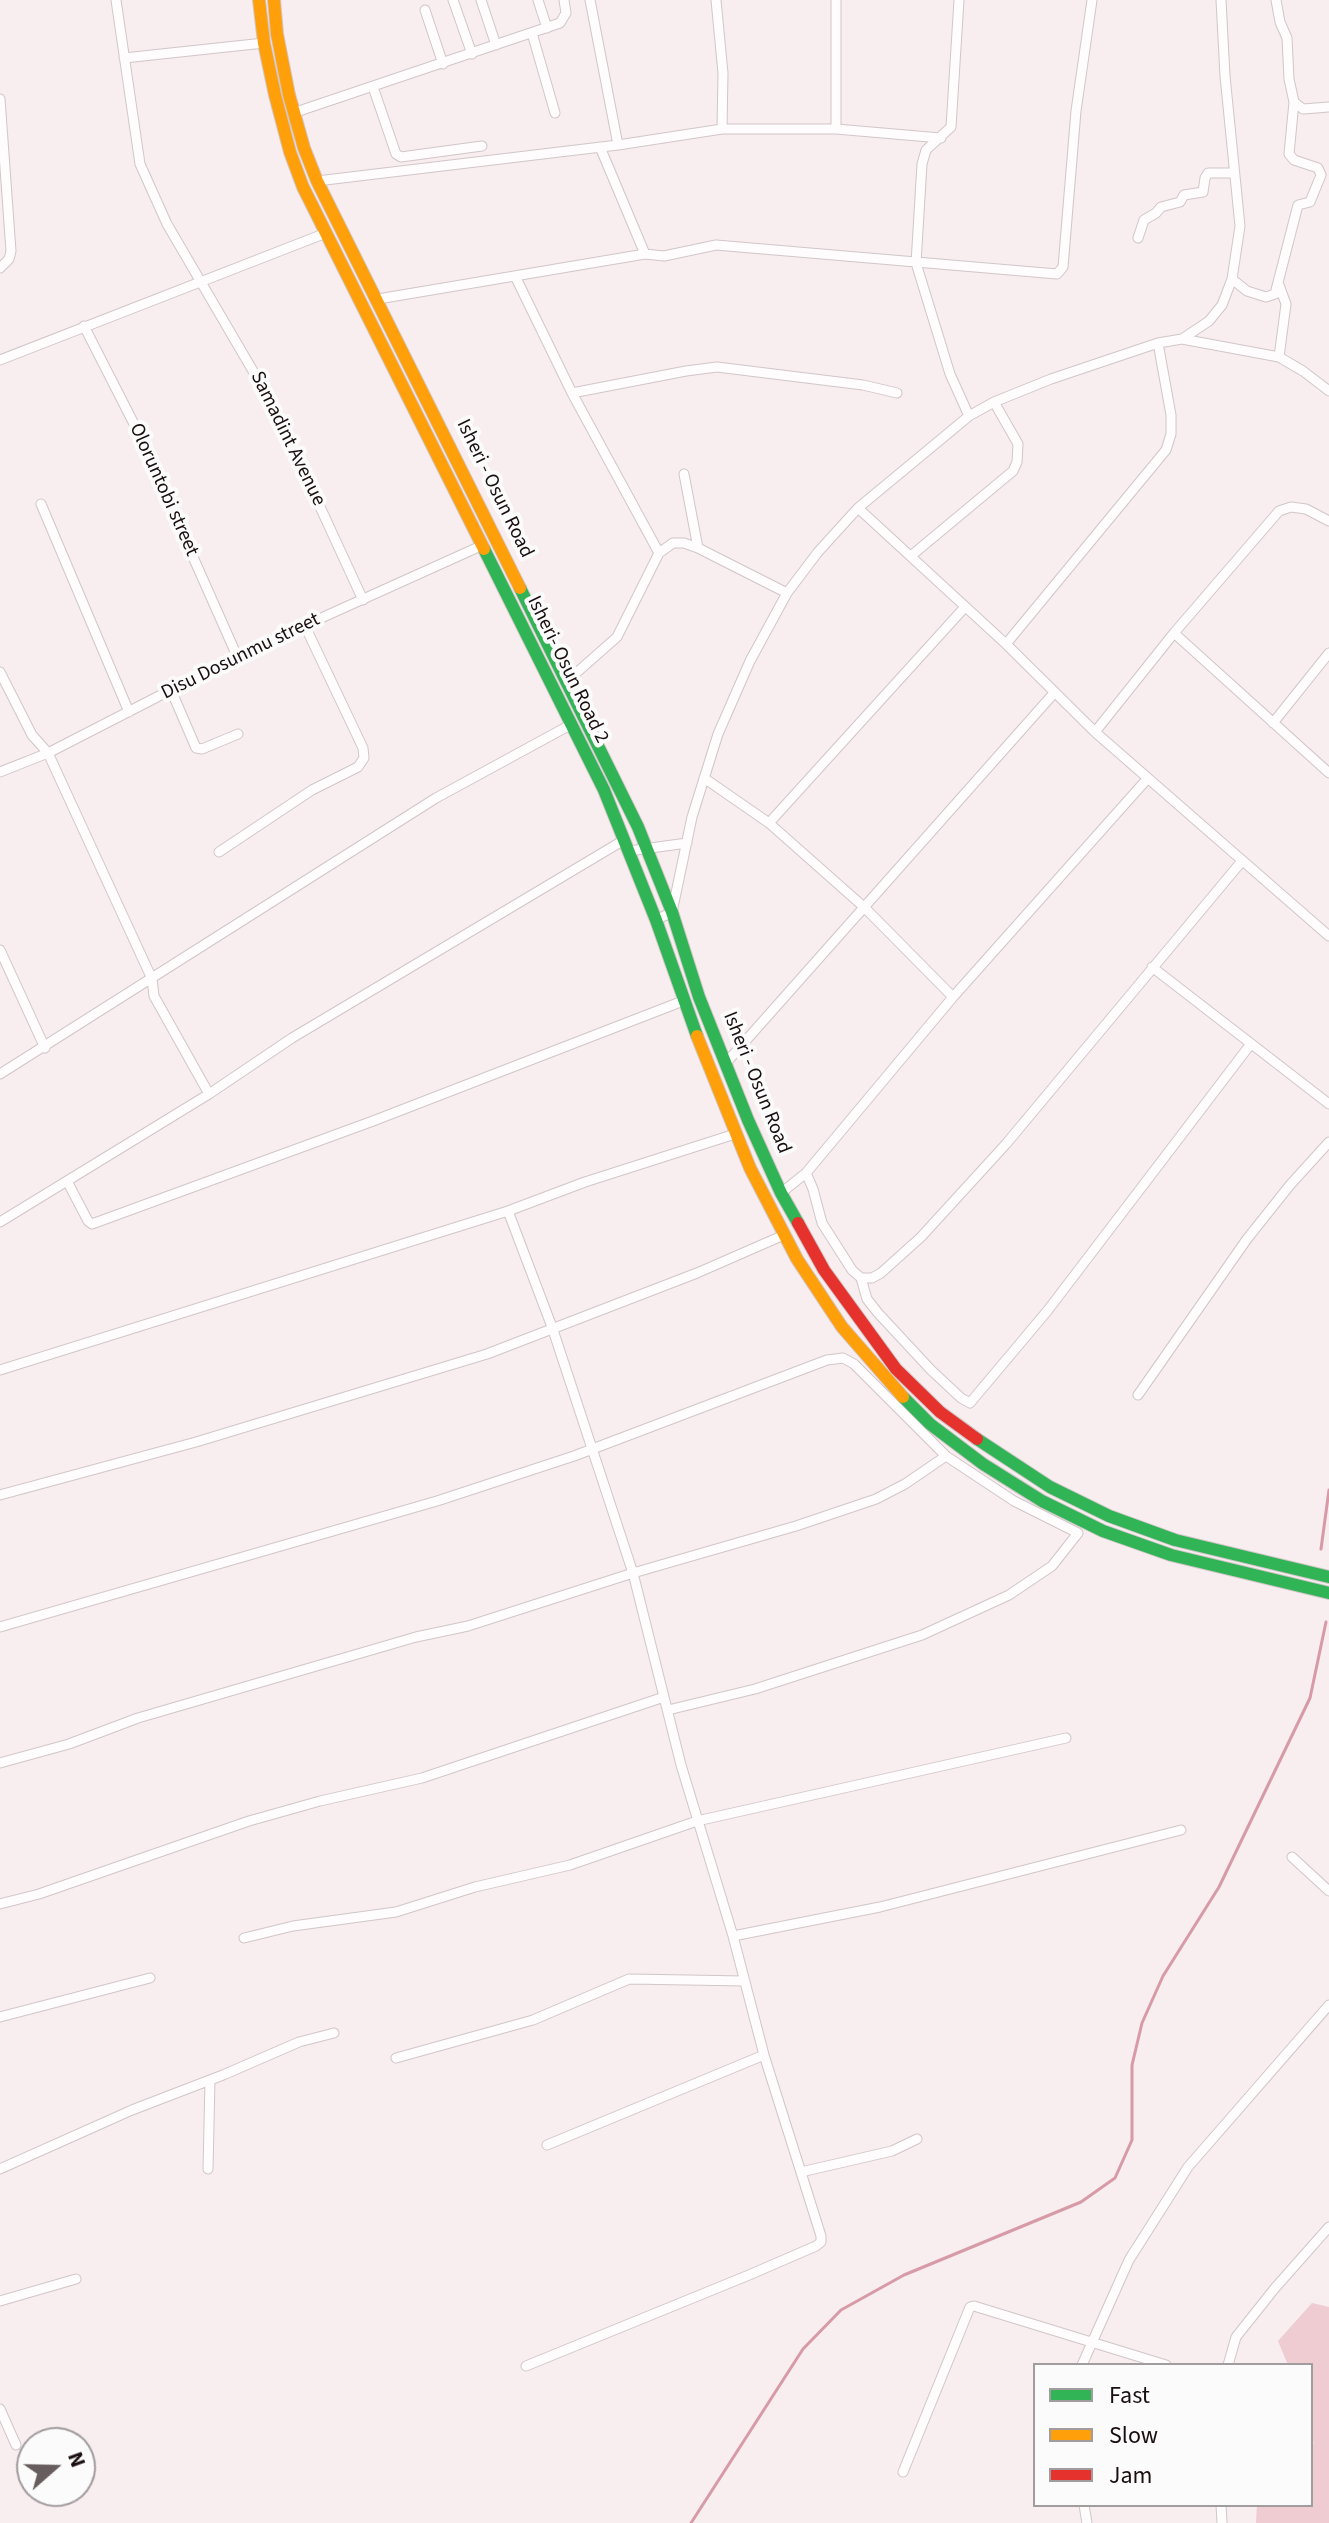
<!DOCTYPE html>
<style>
body{margin:0}
#map{position:relative;width:1329px;height:2523px;overflow:hidden;background:#f8edef;font-family:"Source Sans 3",sans-serif}
canvas{display:block}
.legend{position:absolute;left:1033px;top:2363px;width:280px;height:144px;box-sizing:border-box;background:#fbfbfb;border:2px solid #a19c9d;margin:0;padding:10px 14px;list-style:none;font-size:24px;color:#190e10}
.legend li{display:flex;align-items:center;gap:16px;height:40px}
.legend b{width:40px;border:2px solid #a19c9d}
.north{position:absolute;left:16px;top:2427px;width:80px;height:80px;box-sizing:border-box;background:#fbfbfb;border:2px solid #a19c9d;border-radius:50%;rotate:70deg;font-size:22px;font-weight:700;line-height:32px;text-align:center;color:#190e10}
.north::after{content:'';display:block;margin:auto;width:28px;height:36px;background:#675c5e;clip-path:polygon(50% 0,100% 100%,50% 72%,0 100%)}
</style>
<div id="map">
<canvas width="1329" height="2523"></canvas>
<ul class="legend">
<li><b style="height:10px;background:#30b455"></b>Fast</li>
<li><b style="height:10px;background:#ff9f0a"></b>Slow</li>
<li><b style="height:10px;background:#e5322d"></b>Jam</li>
</ul>
<div class="north">N</div>
</div>
<script>
const c = document.querySelector('canvas').getContext('2d');
c.lineJoin = 'round';
function paint(path, color) {
  c.fillStyle = color;
  c.fill(path, 'evenodd');
}
function poly(rows) {
  const path = new Path2D();
  for (const r of rows) {
    path.moveTo(r[0], r[1]);
    for (let i = 2; i < r.length; i += 2) path.lineTo(r[i], r[i + 1]);
  }
  return path;
}
function stroke(path, color, width, dash) {
  c.strokeStyle = color;
  c.lineWidth = width;
  c.lineCap = dash ? 'butt' : 'round';
  c.setLineDash(dash || []);
  c.stroke(path);
}
function label(font, color, halo, rows, align = 'center') {
  c.font = font + ' "Source Sans 3",sans-serif';
  c.lineWidth = 8;
  c.setLineDash([]);
  c.textBaseline = 'middle';
  c.strokeStyle = halo;
  c.fillStyle = color;
  for (const [text, x, y, turn = 0] of rows) {
    c.save();
    c.translate(x, y);
    c.rotate((+turn || 0) * Math.PI / 180);
    c.textAlign = isNaN(turn) ? turn : align;
    if (halo) c.strokeText(text, 0, 0);
    c.fillText(text, 0, 0);
    c.restore();
  }
}
paint(poly([
 [1312,2303,1329,2307,1329,2523,1256,2523,1257,2505,1311,2505,1311,2445,1314,2443,1311,2437,1311,2365,1288,2365,1278,2341]
]), '#efcbd2');
stroke(poly([
 [1321,1549,1329,1490],
 [691,2523,803,2349,841,2310,904,2275,1081,2202,1115,2178,1132,2140,1132,2065,1142,2023,1163,1976,1219,1887,1310,1698,1326,1622]
]), '#d79aa7', 3);
const street = poly([
 [116,0,140,164,167,224,274,407,363,600],
 [453,0,472,54],
 [481,0,496,45],
 [538,0,547,28],
 [590,0,618,145],
 [716,0,723,73,722,129],
 [959,0,951,127,926,150,922,164,916,263,950,374,969,416],
 [425,10,443,64],
 [532,33,555,113],
 [124,58,264,43],
 [373,87,396,154,401,157,482,146],
 [0,99,11,251,9,259,0,268],
 [1294,102,1303,109,1329,107],
 [293,113,560,23,566,13,564,0],
 [836,129,836,0],
 [600,147,645,254],
 [317,181,618,145,722,129,836,129,941,138],
 [1138,238,1144,220,1156,213,1161,207,1180,202,1184,195,1203,192,1205,178,1208,173,1234,173],
 [516,278,572,393,659,553],
 [1232,279,1247,291,1266,297,1275,294,1298,205,1310,202,1321,175,1318,168,1294,160,1289,154,1294,102,1289,79,1287,38,1280,22,1276,0],
 [378,299,645,254,664,256,716,245,1057,274,1063,267,1076,111,1092,0],
 [84,326,134,424,237,656],
 [1182,339,1279,357,1303,371,1329,391],
 [1158,343,1171,415,1171,434,1166,450,1006,644,1095,732,1329,936],
 [1279,357,1286,304,1279,285],
 [0,360,326,233],
 [572,393,686,371,717,367,863,385,897,393],
 [684,474,698,548],
 [41,504,129,712],
 [858,508,1006,644],
 [912,555,1013,471,1017,462,1018,444,994,402],
 [1174,633,1329,773],
 [0,672,32,735,48,753,152,979,154,996,209,1094],
 [566,682,617,637,659,553,673,543,684,543,698,548,787,593],
 [171,690,196,748,202,749,238,734],
 [1273,723,1329,653],
 [1095,732,1174,633,1279,511,1291,507,1306,509,1329,521],
 [0,772,48,753,237,656,483,545],
 [704,778,769,823,865,908,953,997],
 [769,823,965,607],
 [629,851,687,843],
 [219,852,312,790,358,767,364,758,363,748,305,626],
 [656,920,672,912,692,817,718,734,750,661,787,593,818,552,858,508,969,416,994,402,1051,379,1158,343,1182,339,1209,321,1222,305,1232,279,1240,226,1225,76,1221,0],
 [0,950,45,1048],
 [1152,967,1329,1104],
 [725,1064,1055,692],
 [0,1074,436,798,572,724],
 [806,1173,813,1189,822,1223,852,1270,861,1278,872,1278,881,1273,921,1237,1006,1144,1242,861],
 [67,1181,88,1221,92,1224,373,1121,683,1001],
 [781,1193,806,1173,953,997,1148,778],
 [508,1211,552,1327,633,1573,681,1765,733,1936,764,2055,821,2236,821,2242,816,2246,749,2275,526,2366],
 [0,1222,209,1094,292,1038,624,840],
 [861,1278,867,1299,878,1313,931,1370,961,1398,970,1403,1048,1310,1250,1045],
 [0,1370,508,1211,585,1182,735,1134],
 [1138,1395,1247,1239,1290,1185,1329,1142],
 [0,1495,196,1442,487,1354,697,1273,784,1235],
 [0,1627,437,1501,574,1456,827,1360,843,1358,854,1364,946,1456,1014,1501,1078,1533,1052,1566,1009,1595,922,1635,755,1689,668,1710],
 [0,1763,69,1744,138,1718,416,1637,468,1626,633,1573,796,1526,876,1499,905,1484,946,1456],
 [1292,1857,1329,1891],
 [0,1904,39,1894,249,1821,320,1801,422,1778,664,1697],
 [733,1936,880,1907,1181,1830],
 [244,1938,293,1926,396,1912,475,1887,570,1865,697,1821,1066,1738],
 [0,2017,150,1978],
 [396,2058,533,2020,629,1979,745,1981],
 [547,2145,764,2055],
 [0,2169,132,2110,223,2075,299,2042,334,2033],
 [208,2169,210,2080],
 [801,2172,892,2151,917,2139],
 [0,2301,76,2279],
 [1082,2365,1129,2260,1188,2167,1329,2005],
 [1228,2365,1236,2337,1275,2288,1329,2227],
 [0,2409,16,2445],
 [903,2472,970,2307,974,2306,1166,2365],
 [1084,2505,1087,2523],
 [1221,2505,1222,2523]
]);
const fast = poly([
 [484,549,604,790,656,920,697,1036],
 [520,588,638,827,672,912,699,997,748,1120,781,1193,798,1223],
 [903,1397,930,1424,983,1464,1042,1501,1103,1531,1171,1555,1329,1593],
 [977,1439,1050,1487,1109,1516,1175,1540,1329,1577]
]);
const slow = poly([
 [259,0,264,43,275,95,290,152,303,187,484,549],
 [274,0,277,34,289,95,304,148,317,181,520,588],
 [697,1036,750,1168,797,1259,842,1327,903,1397]
]);
const jam = poly([
 [798,1223,824,1270,896,1369,940,1412,977,1439]
]);
stroke(street, '#d1c6c8', 11);
stroke(fast, '#d1c6c8', 14);
stroke(slow, '#d1c6c8', 14);
stroke(jam, '#d1c6c8', 14);
stroke(street, '#fefcfd', 9);
stroke(fast, '#30b455', 12);
stroke(slow, '#ff9f0a', 12);
stroke(jam, '#e5322d', 12);
label('20px', '#190e10', '#fbfbfb', [
 ["Samadint Avenue",287,439,64],
 ["Isheri - Osun Road",494,489,64],
 ["Oloruntobi street",163,490,66],
 ["Disu Dosunmu street",241,657,-26],
 ["Isheri- Osun Road 2",567,670,64],
 ["Isheri - Osun Road",756,1083,68]
]);
</script>
